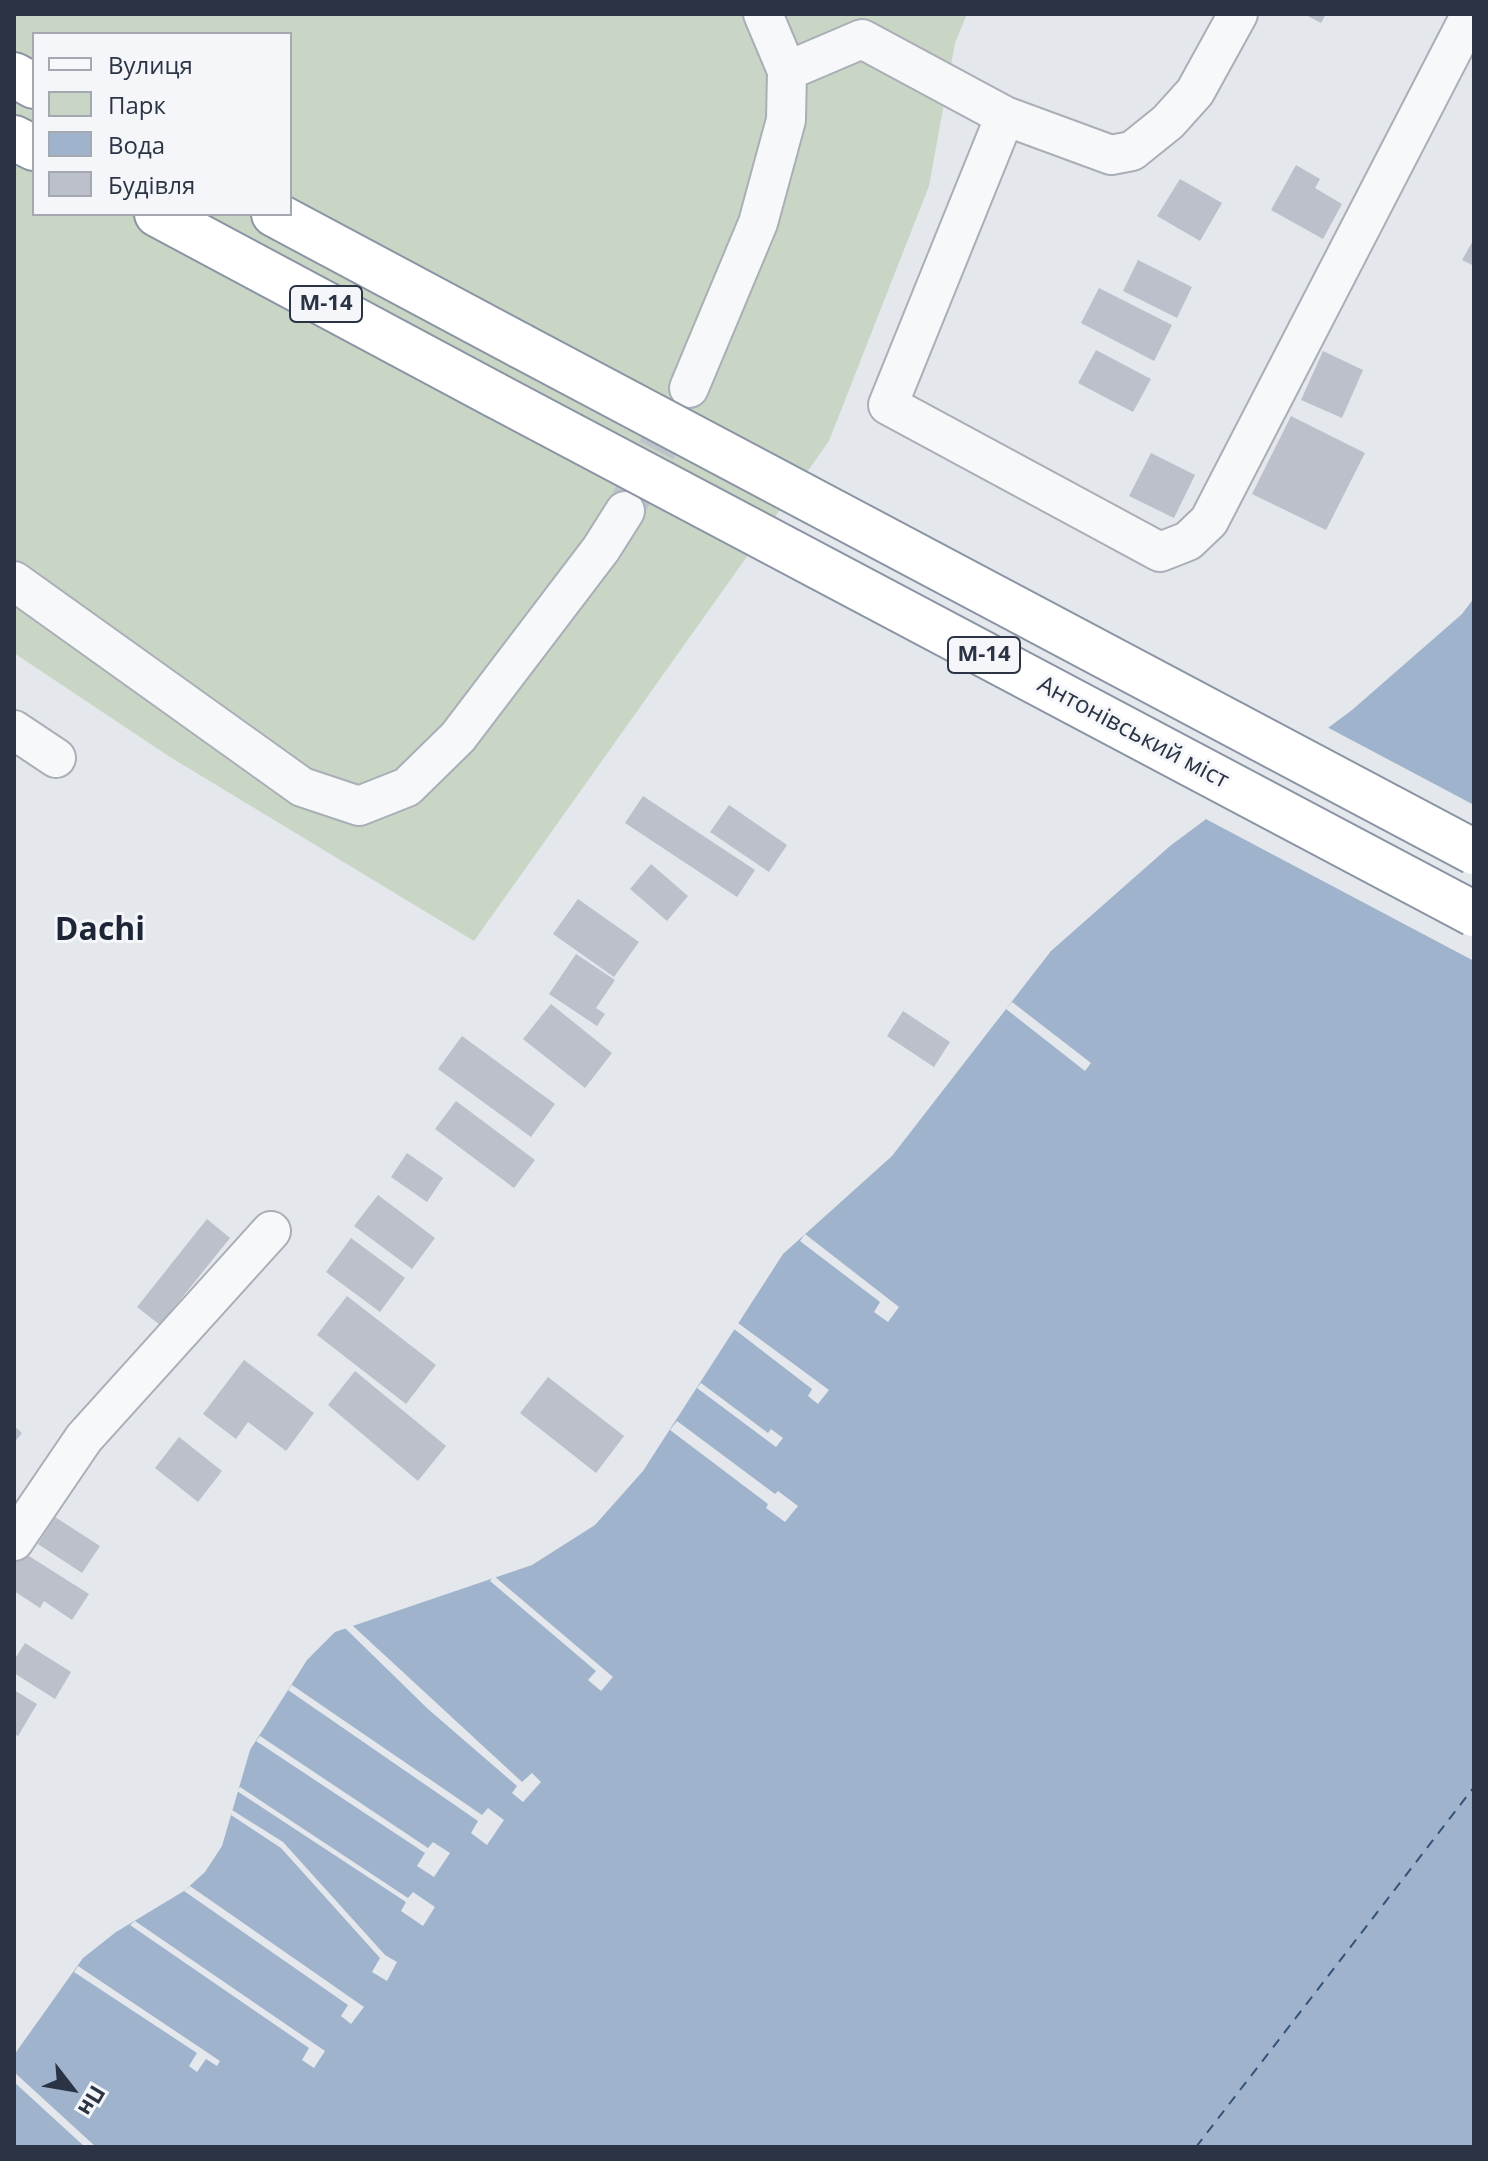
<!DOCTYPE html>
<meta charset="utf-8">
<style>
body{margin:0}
#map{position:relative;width:1488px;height:2161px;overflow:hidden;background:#e4e7ec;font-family:"Open Sans",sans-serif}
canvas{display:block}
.frame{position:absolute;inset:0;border:16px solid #2b3445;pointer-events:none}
.legend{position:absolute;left:32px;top:32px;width:260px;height:184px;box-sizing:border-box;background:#f4f6f9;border:2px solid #a4a8b1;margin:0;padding:10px 14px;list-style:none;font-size:24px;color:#2b3445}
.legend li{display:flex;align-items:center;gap:16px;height:40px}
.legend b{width:40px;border:2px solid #a4a8b1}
.north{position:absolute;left:32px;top:2049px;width:80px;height:80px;-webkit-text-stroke:6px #f4f6f9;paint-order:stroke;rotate:121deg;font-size:22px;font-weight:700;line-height:32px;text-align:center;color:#2b3445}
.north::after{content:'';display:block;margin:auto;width:28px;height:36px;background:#2b3445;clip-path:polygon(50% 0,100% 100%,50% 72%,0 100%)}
</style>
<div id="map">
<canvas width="1488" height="2161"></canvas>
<div class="frame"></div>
<ul class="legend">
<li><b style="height:10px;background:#f7f8fa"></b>Вулиця</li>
<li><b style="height:22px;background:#c9d6c5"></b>Парк</li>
<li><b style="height:22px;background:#9fb4cc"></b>Вода</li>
<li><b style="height:22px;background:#bbc0ca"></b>Будівля</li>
</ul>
<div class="north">Пн</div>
</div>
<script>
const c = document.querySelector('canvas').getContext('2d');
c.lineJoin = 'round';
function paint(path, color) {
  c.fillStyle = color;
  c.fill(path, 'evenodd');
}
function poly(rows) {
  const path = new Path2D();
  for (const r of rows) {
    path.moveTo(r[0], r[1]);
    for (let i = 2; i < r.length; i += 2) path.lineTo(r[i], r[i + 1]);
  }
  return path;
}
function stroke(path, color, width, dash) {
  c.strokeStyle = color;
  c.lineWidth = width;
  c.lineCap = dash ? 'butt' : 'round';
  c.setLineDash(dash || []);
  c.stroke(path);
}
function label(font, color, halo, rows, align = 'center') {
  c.font = font + ' "Open Sans",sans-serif';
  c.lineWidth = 6;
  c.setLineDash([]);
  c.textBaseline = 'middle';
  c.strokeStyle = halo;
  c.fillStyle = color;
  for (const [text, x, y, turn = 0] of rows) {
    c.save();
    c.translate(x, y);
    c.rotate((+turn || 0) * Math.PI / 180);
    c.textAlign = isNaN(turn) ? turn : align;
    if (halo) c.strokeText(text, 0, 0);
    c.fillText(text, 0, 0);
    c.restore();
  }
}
paint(poly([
 [14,14,967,14,955,43,929,186,829,441,474,941,170,757,14,653],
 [34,34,290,34,290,214,34,214]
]), '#c9d6c5');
paint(poly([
 [1474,598,1474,2147,14,2147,14,2055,83,1958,116,1932,184,1891,205,1872,222,1846,250,1750,307,1660,335,1632,532,1565,595,1525,643,1471,783,1254,892,1156,1051,951,1170,846,1352,710,1462,614]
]), '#9fb4cc');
paint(poly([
 [1325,726,1474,805,1474,961,1202,817],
 [1012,1002,1091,1063,1085,1071,1006,1009],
 [805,1234,899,1307,888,1322,874,1312,880,1302,800,1241],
 [738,1323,829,1390,818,1404,808,1396,812,1389,734,1329],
 [701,1383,768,1433,771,1429,783,1438,776,1447,697,1388],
 [677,1421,775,1494,778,1491,798,1506,785,1522,766,1508,768,1504,670,1430],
 [494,1576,613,1677,601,1691,588,1680,596,1671,490,1581],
 [352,1625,522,1782,532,1773,541,1782,523,1802,512,1793,517,1786,428,1709,345,1628],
 [292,1685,482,1815,488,1808,504,1820,487,1845,471,1833,478,1821,288,1690],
 [260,1736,428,1848,433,1842,450,1853,434,1877,417,1866,425,1853,256,1741],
 [240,1787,408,1898,413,1892,435,1907,423,1926,401,1911,406,1902,237,1791],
 [232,1810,283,1842,385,1955,397,1962,387,1981,372,1972,380,1958,281,1848,231,1815],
 [190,1886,364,2007,351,2024,341,2016,348,2005,184,1891],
 [135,1921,325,2051,314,2068,302,2060,309,2048,130,1925],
 [78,1966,220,2061,217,2066,206,2059,197,2072,189,2066,197,2053,74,1972],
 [14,2072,96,2147,85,2147,14,2082]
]), '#e4e7ec');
stroke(poly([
 [1196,2147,1474,1787]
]), '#34527a', 2, [10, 8]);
paint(poly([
 [1304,14,1326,14,1321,23],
 [1296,165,1320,179,1315,188,1342,204,1323,239,1271,210],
 [1180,179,1222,203,1200,241,1157,216],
 [1474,239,1474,266,1462,260],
 [1138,260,1192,287,1177,318,1123,291],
 [1099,288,1172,325,1154,361,1081,323],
 [1096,350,1151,379,1133,412,1078,383],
 [1323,351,1363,370,1342,418,1301,400],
 [1291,416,1365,453,1326,530,1252,494],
 [1151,453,1195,475,1174,518,1129,496],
 [643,796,755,870,737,897,625,823],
 [729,805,787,845,769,872,710,832],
 [651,864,688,896,667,921,630,889],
 [578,899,639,942,614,977,553,934],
 [576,954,615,980,596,1008,605,1014,597,1026,549,994],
 [551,1004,612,1053,585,1088,523,1039],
 [903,1011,950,1042,934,1067,887,1036],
 [462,1036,555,1104,531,1137,438,1069],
 [456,1101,535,1160,514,1188,435,1129],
 [407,1153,443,1178,427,1202,391,1177],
 [378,1195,435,1238,412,1269,354,1226],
 [207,1219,230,1238,160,1325,137,1307],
 [351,1238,405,1278,380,1312,326,1272],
 [347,1296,436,1365,406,1404,317,1335],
 [244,1360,314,1413,286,1451,248,1422,236,1439,203,1414],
 [355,1371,446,1446,418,1481,328,1405],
 [548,1377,624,1436,596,1473,520,1413],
 [14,1426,22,1433,14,1443],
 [179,1437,222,1471,198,1502,155,1468],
 [55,1517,100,1546,82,1573,38,1544],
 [21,1551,89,1594,72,1620,44,1601,40,1608,14,1591,14,1562],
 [25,1643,71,1672,55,1699,14,1673,14,1660],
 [14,1690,37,1704,18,1736,14,1734]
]), '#bbc0ca');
stroke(poly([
 [630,501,683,400]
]), '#bfc3cb', 38, [38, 19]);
const street = poly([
 [787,71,862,39,1005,116,1111,155,1132,151,1168,122,1195,92,1238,14],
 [1005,116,888,405,1160,552,1188,541,1209,521,1471,14],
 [689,388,758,223,786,120,787,71,763,14],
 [14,581,302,787,359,806,407,787,458,737,601,549,625,511],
 [14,730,56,758],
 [14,1541,84,1438,271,1231]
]);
const highway = poly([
 [14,75,34,86],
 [14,138,34,148],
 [157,214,495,395],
 [274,214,521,346]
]);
stroke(street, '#a9aeb7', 42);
stroke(highway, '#8b94a3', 48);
stroke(street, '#f7f8fa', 38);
stroke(highway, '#fff', 44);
const highwayBridge = poly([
 [521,346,1474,852],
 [495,395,1474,914]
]);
stroke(highwayBridge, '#8b94a3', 48, []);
stroke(highwayBridge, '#fff', 44);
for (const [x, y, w] of [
 [326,304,72],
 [984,655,72]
]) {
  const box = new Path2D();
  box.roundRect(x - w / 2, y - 18, w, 36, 6);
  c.fillStyle = '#f4f6f9';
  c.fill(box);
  stroke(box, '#2b3445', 2);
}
label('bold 22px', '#2b3445', null, [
 ["М-14",326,304],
 ["М-14",984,655]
]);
label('24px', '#2b3445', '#f4f6f9', [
 ["Антонівський міст",1133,733,28]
]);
label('bold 32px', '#1d2536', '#f4f6f9', [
 ["Dachi",100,931]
]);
</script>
